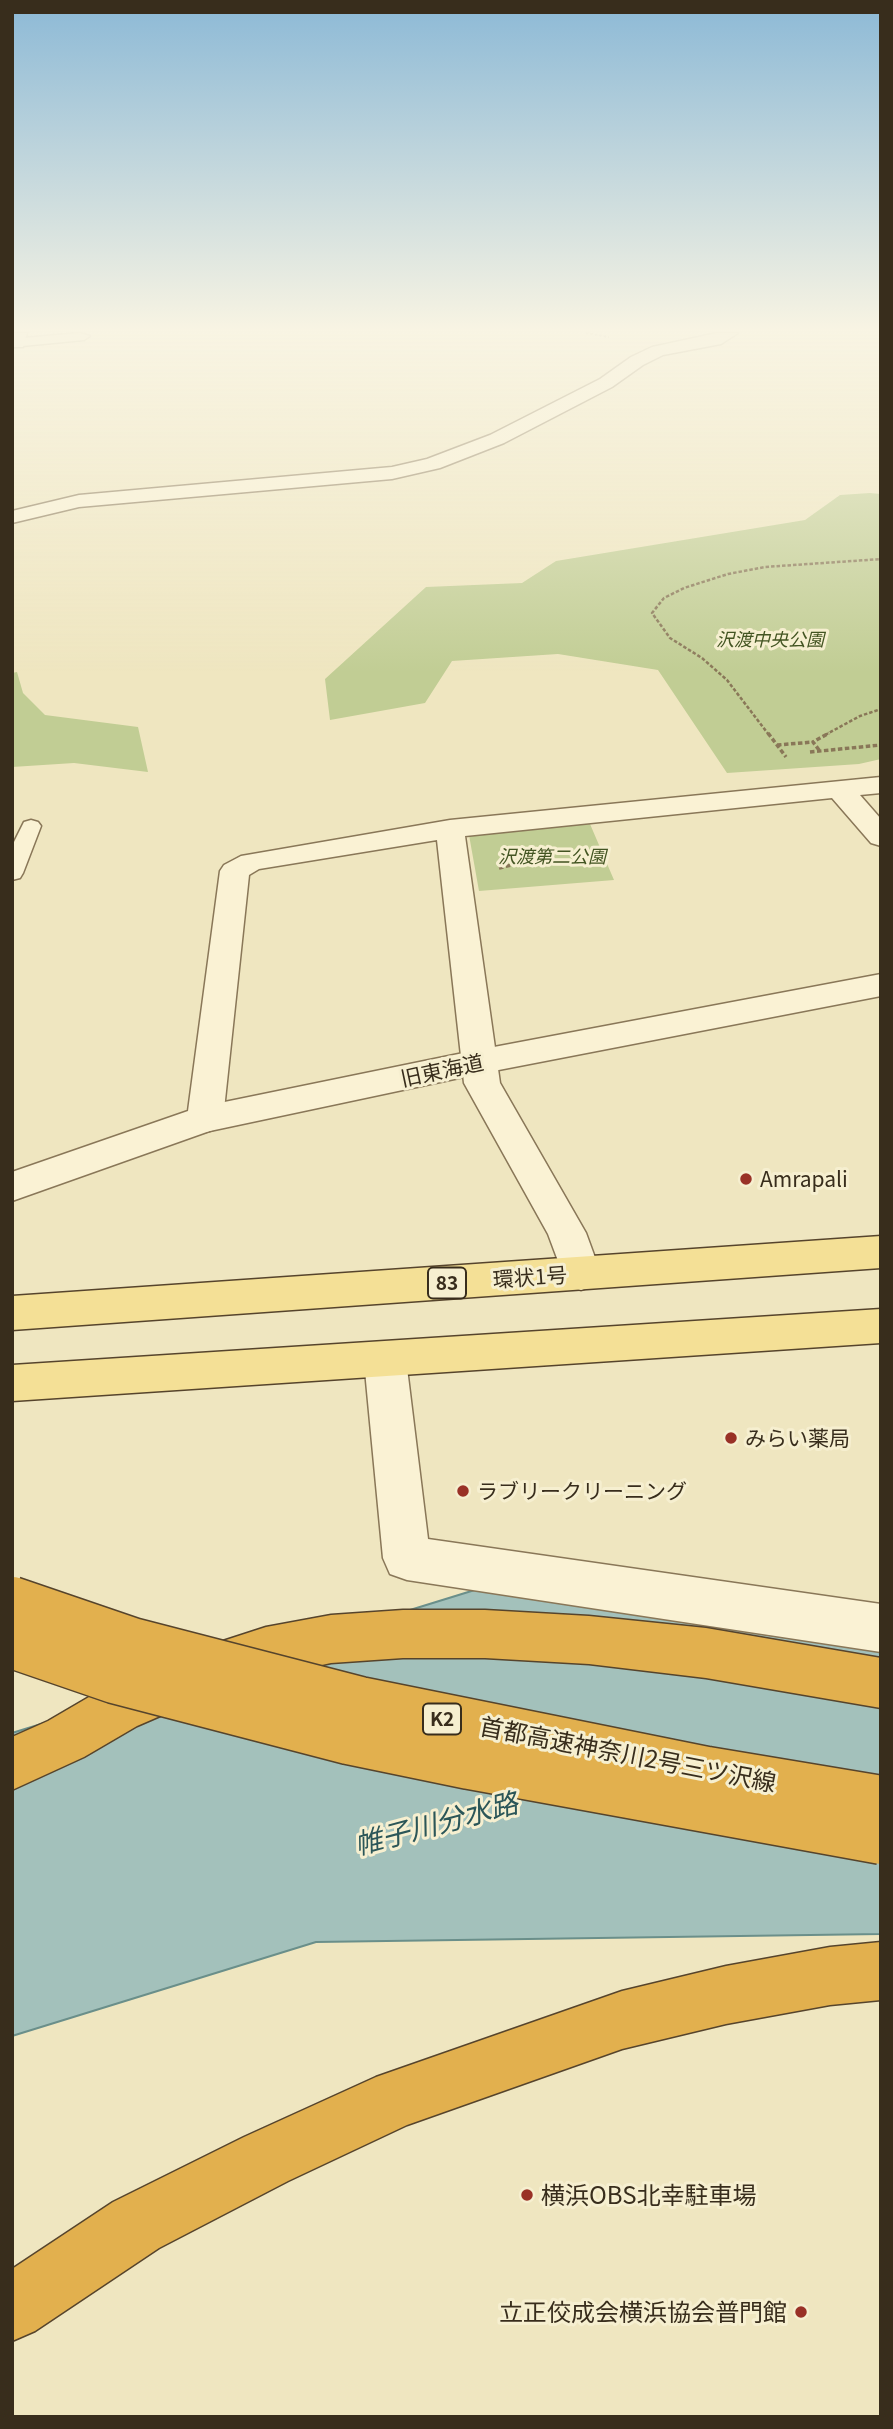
<!DOCTYPE html>
<meta charset="utf-8">
<style>
body{margin:0}
#map{position:relative;width:893px;height:2429px;overflow:hidden;background:#efe6c0;font-family:Georgia,serif}
canvas{display:block}
.frame{position:absolute;inset:0;border:14px solid #382d1c;pointer-events:none}
</style>
<div id="map">
<canvas width="893" height="2429"></canvas>
<div class="frame"></div>
</div>
<script>
const c = document.querySelector('canvas').getContext('2d');
c.lineJoin = 'round';
function paint(path, color) {
  c.fillStyle = color;
  c.fill(path, 'evenodd');
}
function poly(rows) {
  const path = new Path2D();
  for (const r of rows) {
    path.moveTo(r[0], r[1]);
    for (let i = 2; i < r.length; i += 2) path.lineTo(r[i], r[i + 1]);
  }
  return path;
}
function stroke(path, color, width, dash) {
  c.strokeStyle = color;
  c.lineWidth = width;
  c.lineCap = dash ? 'butt' : 'round';
  c.setLineDash(dash || []);
  c.stroke(path);
}
function label(font, color, halo, rows, align = 'center') {
  c.font = font + ' Georgia,"Noto Sans JP",serif';
  c.lineWidth = 6;
  c.setLineDash([]);
  c.textBaseline = 'middle';
  c.strokeStyle = halo;
  c.fillStyle = color;
  for (const [text, x, y, turn = 0] of rows) {
    c.save();
    c.translate(x, y);
    c.rotate((+turn || 0) * Math.PI / 180);
    c.textAlign = isNaN(turn) ? turn : align;
    if (halo) c.strokeText(text, 0, 0);
    c.fillText(text, 0, 0);
    c.restore();
  }
}
paint(poly([
 [870,493,881,494,881,759,859,764,727,773,658,670,558,654,452,661,425,703,330,720,325,679,426,587,522,583,556,561,805,520,840,495],
 [17,672,23,693,45,715,138,727,148,772,74,763,12,767,12,673],
 [590,824,614,880,479,891,469,835]
]), '#c1cd94');
const water = poly([
 [478,1589,881,1650,881,1934,316,1942,12,2036,12,1733,478,1589]
]);
paint(water, '#a3c1bb');
stroke(water, '#6a8f8a', 2);
const service = poly([
 [80,333,90,336,84,340,12,347,12,339,80,333],
 [31,820,38,822,41,826,23,873,20,878,12,880,12,846,24,822,31,820]
]);
const minor = poly([
 [12,333,27,333,23,347,12,347,12,333],
 [717,333,738,333,721,344,663,355,643,365,612,387,504,443,440,468,392,479,79,507,12,523,12,511,79,495,392,467,427,459,490,435,600,379,631,357,652,347,717,333],
 [881,777,881,793,860,795,881,819,881,846,871,843,832,798,465,836,500,1083,586,1233,601,1274,595,1285,581,1290,567,1285,548,1234,464,1083,437,840,259,869,249,875,223,1119,218,1128,12,1201,12,1172,188,1111,220,871,224,865,241,856,450,820,881,777],
 [385,1342,400,1347,406,1360,428,1539,881,1604,881,1652,407,1580,390,1574,383,1558,364,1360,370,1347,385,1342]
]);
const tertiary = poly([
 [881,974,881,996,478,1074,205,1132,192,1128,187,1119,192,1110,205,1106,478,1050,881,974]
]);
const primary = poly([
 [881,1236,881,1268,12,1330,12,1296,881,1236],
 [881,1309,881,1343,12,1401,12,1365,881,1309]
]);
const motorway = poly([
 [403,1610,485,1610,589,1616,706,1628,881,1658,881,1708,706,1678,589,1664,485,1658,403,1658,331,1663,266,1677,197,1700,137,1726,84,1757,12,1790,12,1737,48,1721,101,1690,192,1651,266,1627,331,1615,403,1610],
 [881,1942,881,2000,830,2005,726,2024,622,2049,407,2125,288,2181,159,2248,35,2331,12,2341,12,2269,113,2202,244,2137,376,2077,622,1991,726,1966,830,1947,881,1942]
]);
stroke(service, '#897758', 3);
stroke(minor, '#897758', 3);
stroke(tertiary, '#897758', 3);
stroke(primary, '#56442c', 3);
stroke(motorway, '#56442c', 3);
stroke(poly([
 [586,333,609,337]
]), '#897758', 2, [2.5, 2]);
stroke(poly([
 [769,735,727,680,702,658,670,638,652,613,664,598,684,588,728,574,765,567,881,559],
 [825,735,860,716,881,709]
]), '#897758', 2.5, [3.5, 2]);
stroke(poly([
 [768,733,786,757],
 [777,745,813,742],
 [819,750,813,742,829,733],
 [810,752,881,745],
 [499,868,528,861]
]), '#897758', 3.5, [4.5, 2.5]);
paint(service, '#faf2d4');
paint(minor, '#faf2d4');
paint(tertiary, '#faf2d4');
paint(primary, '#f4e096');
paint(motorway, '#e2b04e');
const motorwayBridge = poly([
 [12,1601,132,1642,360,1701,707,1771,881,1800],
 [12,1644,114,1679,348,1740,469,1765,881,1840]
]);
stroke(motorwayBridge, '#56442c', 51, []);
stroke(motorwayBridge, '#e2b04e', 48);
const sky = c.createLinearGradient(0, 0, 0, 673);
sky.addColorStop(0, '#8cb9d6');
sky.addColorStop(0.49, '#f8f4e3');
sky.addColorStop(1, '#f8f4e300');
c.fillStyle = sky;
c.fillRect(0, 0, 893, 673);
for (const [x, y, r, color] of [
 [746,1179,7,"#993126"],
 [731,1438,7,"#993126"],
 [463,1491,7,"#993126"],
 [527,2195,7,"#993126"],
 [801,2312,7,"#993126"]
]) {
  const dot = new Path2D();
  dot.arc(x, y, r, 0, 2 * Math.PI);
  c.fillStyle = color;
  c.fill(dot);
  stroke(dot, '#f6efd0', 2.5);
}
label('italic 18px', '#435522', '#f6efd0', [
 ["沢渡中央公園",770,639],
 ["沢渡第二公園",552,856]
]);
for (const [x, y, w] of [
 [447,1283,38],
 [442,1719,38]
]) {
  const box = new Path2D();
  box.roundRect(x - w / 2, y - 15.5, w, 31, 5);
  c.fillStyle = '#f6efd0';
  c.fill(box);
  stroke(box, '#382d1c', 2);
}
label('bold 19px', '#382d1c', null, [
 ["83",447,1283],
 ["K2",442,1719]
]);
label('21px', '#382d1c', '#f6efd0', [
 ["旧東海道",442,1070,-12],
 ["環状1号",530,1277,-4]
]);
label('21px', '#382d1c', '#f6efd0', [
 ["Amrapali",760,1179],
 ["みらい薬局",745,1438],
 ["ラブリークリーニング",477,1491]
], 'left');
label('24px', '#382d1c', '#f6efd0', [
 ["首都高速神奈川2号三ツ沢線",628,1754,11]
]);
label('24px', '#382d1c', '#f6efd0', [
 ["横浜OBS北幸駐車場",541,2195],
 ["立正佼成会横浜協会普門館",787,2312,"right"]
], 'left');
label('italic 28px', '#2b5658', '#f6efd0', [
 ["帷子川分水路",436,1823,-15]
]);
</script>
